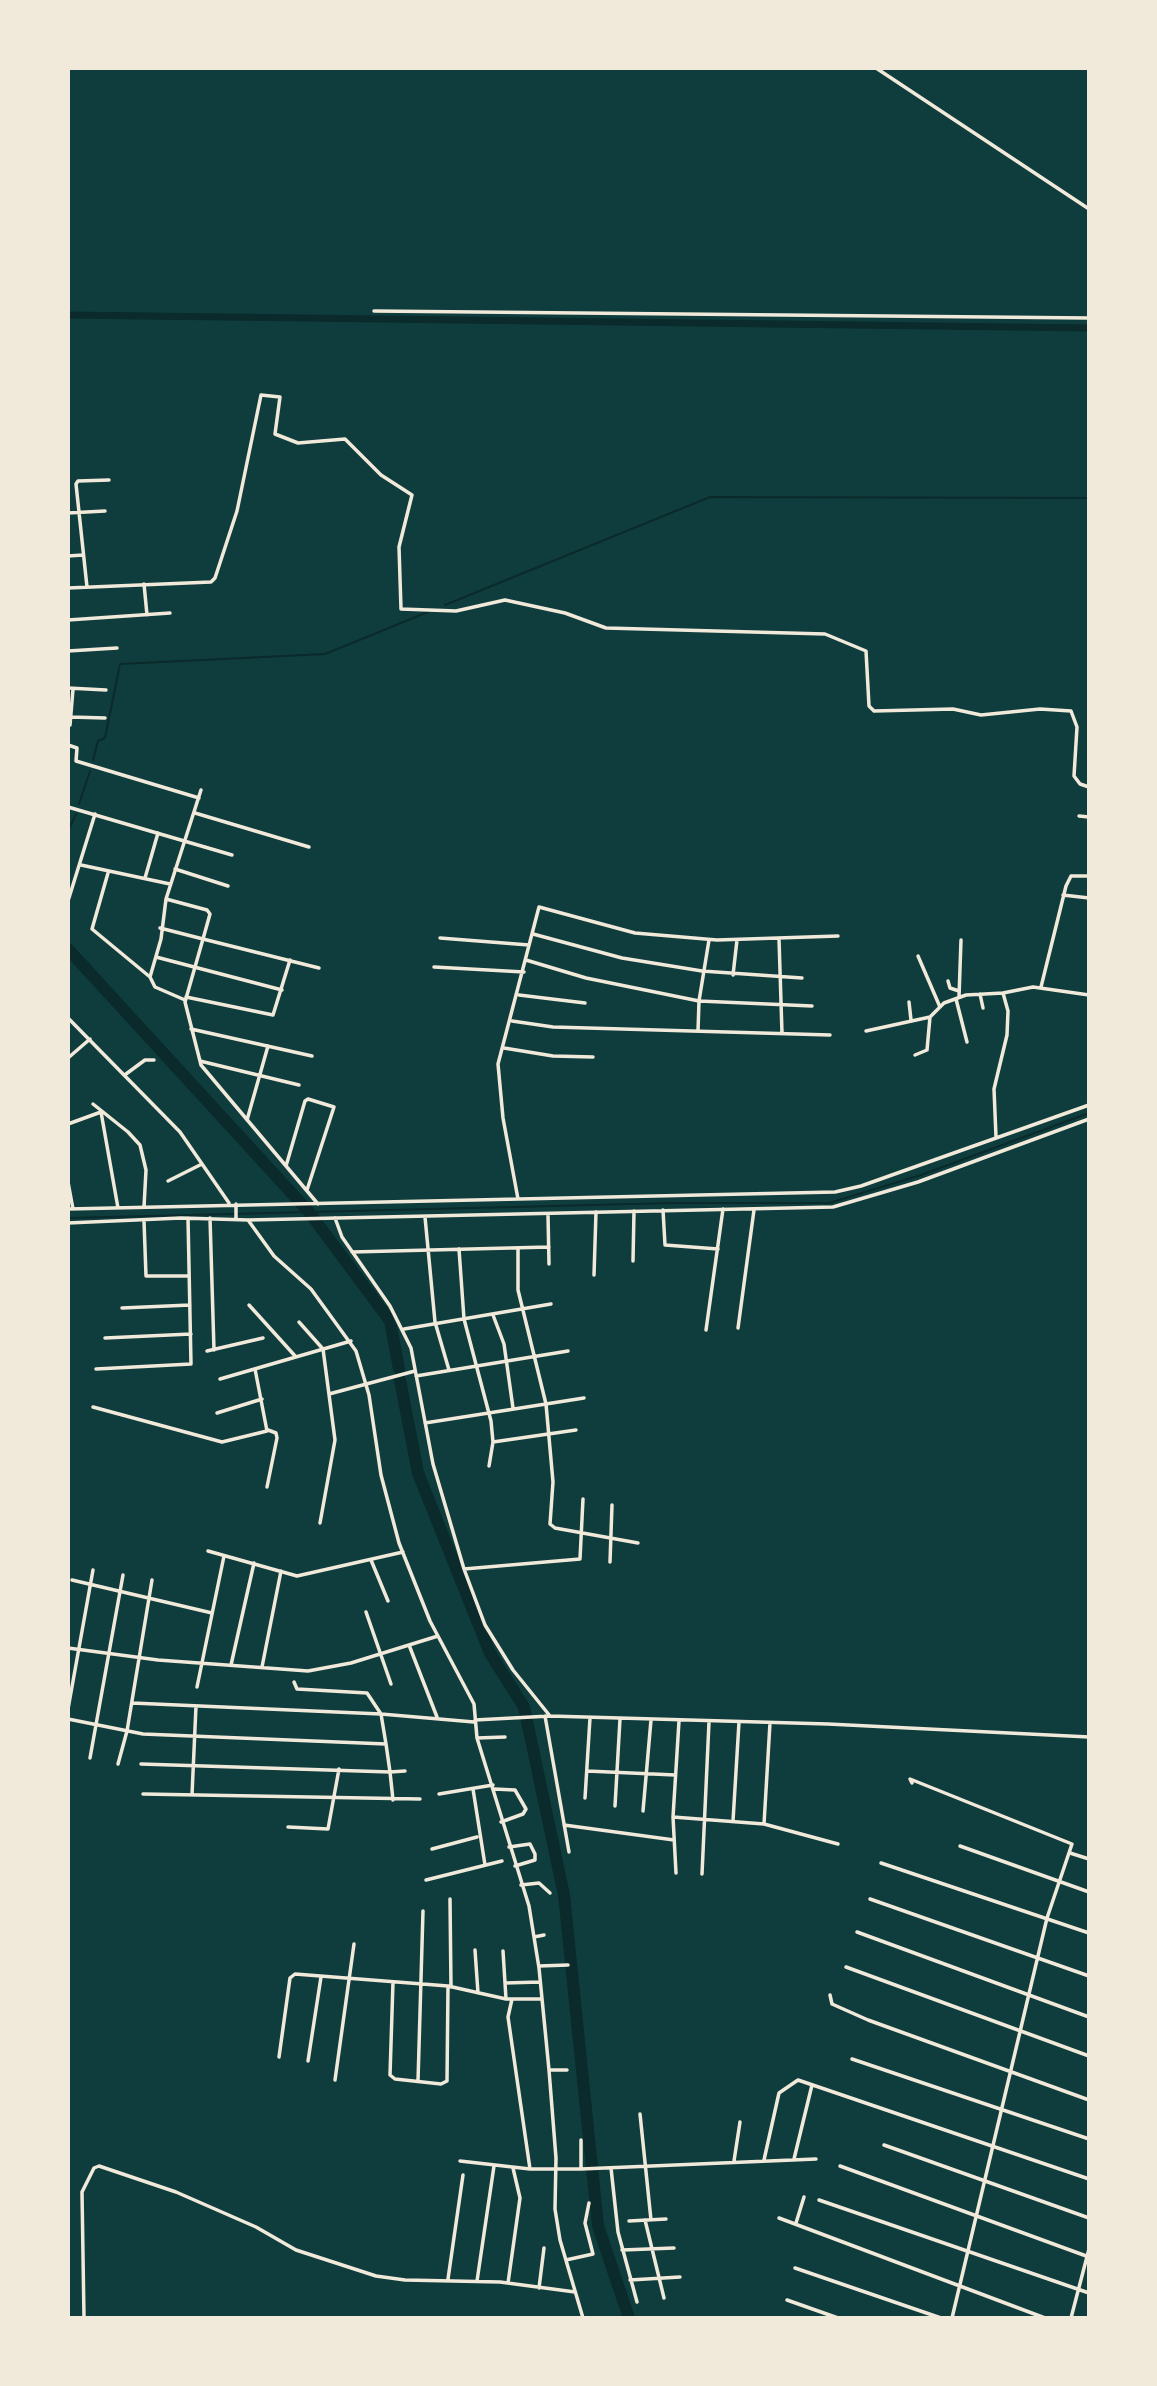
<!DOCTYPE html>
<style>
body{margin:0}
#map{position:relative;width:1157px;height:2386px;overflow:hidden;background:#0f3d3e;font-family:"Source Serif 4",serif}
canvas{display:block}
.frame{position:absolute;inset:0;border:70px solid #f1e9da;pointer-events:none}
</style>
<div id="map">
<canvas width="1157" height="2386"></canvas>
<div class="frame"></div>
</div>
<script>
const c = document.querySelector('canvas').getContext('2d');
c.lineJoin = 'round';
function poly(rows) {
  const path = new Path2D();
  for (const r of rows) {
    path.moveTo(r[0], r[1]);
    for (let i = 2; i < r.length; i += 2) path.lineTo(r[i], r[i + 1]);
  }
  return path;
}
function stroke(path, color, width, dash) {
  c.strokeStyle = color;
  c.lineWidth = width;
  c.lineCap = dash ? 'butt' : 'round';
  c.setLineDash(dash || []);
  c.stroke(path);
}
stroke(poly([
 [445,605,710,497,1089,498],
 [93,760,98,741,105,738,120,664,325,654,428,612],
 [79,804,90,771],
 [68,831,76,814],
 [68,1218,673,1203,829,1203,921,1175,1089,1113]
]), '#0a2a2b', 2);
stroke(poly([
 [68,315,1089,328]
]), '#0a2a2b', 7);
stroke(poly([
 [68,949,309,1212,390,1321,399,1369],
 [400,1380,418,1473,490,1653,524,1707,564,1895,598,2226,629,2318]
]), '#0a2a2b', 12);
stroke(poly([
 [876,68,1089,209],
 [374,311,1089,318],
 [68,513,105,511],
 [68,556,83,555],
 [144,584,147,615],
 [87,587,76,484,78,481,109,480],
 [68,588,211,582,215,578,237,511,261,395,280,397,275,434,298,443,345,439,381,475,412,495,399,547,401,609,456,611,505,600,565,613,606,628,825,634,866,651,869,706,874,711,953,709,981,715,1040,709,1071,711,1077,727,1074,776,1080,784,1089,787],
 [68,620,170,613],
 [68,651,117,648],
 [68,688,106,690],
 [70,717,105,718],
 [70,725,73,689],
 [68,745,77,748,76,761,199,798],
 [68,807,232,855],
 [195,813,309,847],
 [1079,816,1089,817],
 [81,865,170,884],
 [175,869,228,886],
 [108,873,92,929,150,977],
 [145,878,158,833],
 [1063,895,1089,898],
 [68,901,95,814],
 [160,928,203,939,210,914,207,910,166,899],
 [533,934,622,958,702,971,802,978],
 [440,938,529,945],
 [779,939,782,1033],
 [918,956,940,1007],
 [156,957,282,990],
 [526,960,586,978,699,1001,812,1006],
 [434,967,524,972],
 [733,975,737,940],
 [948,981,950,988,959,991],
 [1041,987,1066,886,1071,876,1089,876],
 [980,994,983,1008],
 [519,995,585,1003],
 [186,997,273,1015,290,960],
 [959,997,961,940],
 [956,999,967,1042],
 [185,1000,155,987,150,977,161,939,166,899,201,790],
 [909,1002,911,1020],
 [68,1018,180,1132,229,1203],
 [512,1021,553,1027,830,1035],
 [191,1029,312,1056],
 [698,1031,699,1001,709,940],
 [866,1031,930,1017,944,1003,966,995,1003,993,1033,987,1089,995],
 [504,1048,553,1056,593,1057],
 [915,1055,927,1050,930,1017],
 [68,1058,90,1039],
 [200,1061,299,1085],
 [126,1074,145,1060,154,1060],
 [93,1104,128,1132,140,1145,146,1170,144,1207],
 [101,1112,118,1208],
 [247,1120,268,1046],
 [68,1124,101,1112],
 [996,1137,994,1089,1007,1035,1008,1011,1003,993],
 [286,1166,305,1101,308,1099,334,1107,307,1190],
 [168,1181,202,1164],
 [68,1182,73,1209],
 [518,1199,503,1118,498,1064,539,907,635,933,717,940,838,936],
 [318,1204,201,1065,185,1002,203,939,319,968],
 [68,1209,835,1192,861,1186,1089,1105],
 [663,1210,665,1245,718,1249],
 [548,1215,549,1264],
 [425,1217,435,1322,449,1370],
 [210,1218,214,1350],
 [335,1218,342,1237,390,1306,411,1348,433,1464,464,1569,485,1625,513,1670,550,1716],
 [236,1219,236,1204],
 [248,1220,833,1207,918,1182,1089,1119],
 [144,1221,146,1276,189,1276],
 [68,1223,181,1218,248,1220,274,1256,311,1289,356,1351,369,1395,381,1475,399,1543,430,1621,474,1704,477,1738,529,1906,539,1968,549,2070,556,2158,555,2209,560,2240,583,2318],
 [518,1248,518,1290,546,1404,553,1482,550,1524,555,1528,638,1543],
 [459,1249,464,1319,491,1421,493,1442,489,1466],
 [352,1252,549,1247],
 [633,1261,634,1211],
 [594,1275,596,1212],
 [249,1305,296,1357],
 [122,1308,190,1305],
 [493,1315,504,1344,513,1408],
 [299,1322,323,1349,335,1440,320,1523],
 [738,1328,754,1210],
 [404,1329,551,1304],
 [706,1330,723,1209],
 [105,1338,191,1334],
 [207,1351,263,1338],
 [96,1369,191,1364,188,1218],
 [416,1376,568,1351],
 [220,1379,351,1341],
 [329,1394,415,1371],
 [93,1407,222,1442,267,1431,255,1369],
 [217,1413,262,1399],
 [425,1423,584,1398],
 [493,1442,576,1430],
 [267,1487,277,1438,276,1433,268,1430],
 [208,1551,297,1576,403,1552],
 [371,1560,388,1601],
 [610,1562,612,1505],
 [464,1569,580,1559,583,1499],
 [72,1580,212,1613],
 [366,1612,391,1684],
 [409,1645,437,1717],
 [68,1648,158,1660,308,1671,351,1663,438,1636],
 [231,1665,254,1563],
 [262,1667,281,1571],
 [294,1682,297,1689,367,1693,381,1714,474,1722],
 [197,1687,224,1556],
 [68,1709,93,1570],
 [545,1716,569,1852],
 [68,1719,143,1734,386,1744,381,1714,132,1703],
 [475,1720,550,1716,828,1724,1089,1737],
 [477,1738,505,1737],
 [90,1758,123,1575],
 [118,1764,127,1731,152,1580],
 [141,1764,390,1772,386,1744],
 [587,1771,675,1775],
 [912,1783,910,1779,1072,1844,1047,1918,952,2318],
 [473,1789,485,1865],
 [494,1789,515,1790,526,1809,523,1814,501,1822],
 [143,1794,420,1799],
 [439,1794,493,1785],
 [192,1795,196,1706],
 [585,1798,590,1718],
 [393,1800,390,1772,405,1771],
 [615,1806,620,1719],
 [643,1811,651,1720],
 [673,1817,764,1824,838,1844],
 [733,1821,739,1722],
 [764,1824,770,1723],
 [564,1825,674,1840],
 [288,1827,328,1829,339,1769],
 [960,1846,1089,1892],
 [509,1847,530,1844,535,1854,535,1860,515,1866],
 [432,1849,477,1837],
 [1070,1853,1089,1859],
 [881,1863,1089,1933],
 [676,1873,673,1817,679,1721],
 [702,1874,709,1722],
 [426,1880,502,1861],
 [521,1885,539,1883,550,1893],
 [450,1899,451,1987],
 [870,1899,1089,1976],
 [857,1932,1089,2017],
 [534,1937,544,1935],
 [475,1950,478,1993],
 [503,1951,506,1999],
 [539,1966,568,1965],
 [846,1967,1089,2056],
 [393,1982,390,2075,395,2079,441,2084,447,2081,448,1986],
 [505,1983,540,1982],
 [830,1995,832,2004,868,2020,1089,2100],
 [512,1999,508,2017,530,2169],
 [279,2057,290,1978,295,1974,448,1986,506,1999,542,1999],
 [852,2059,1089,2139],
 [308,2061,321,1977],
 [549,2070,567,2070],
 [335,2080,354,1944],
 [418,2081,423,1911],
 [640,2114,651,2220],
 [884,2145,1089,2218],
 [794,2159,812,2085],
 [764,2160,779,2093,798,2080,1089,2179],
 [460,2161,530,2169,581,2169,581,2140],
 [734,2161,740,2122],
 [840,2166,1089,2257],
 [611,2168,618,2232,637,2302],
 [581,2169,816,2159],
 [819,2200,1089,2293],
 [779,2218,1045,2318],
 [645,2220,664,2298],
 [629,2221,666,2219],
 [796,2223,804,2197],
 [622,2250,674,2248],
 [566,2260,593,2254,585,2223,589,2203],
 [795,2268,941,2318],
 [448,2279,463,2175],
 [630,2280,680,2277],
 [477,2281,494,2166],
 [508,2283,520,2198,513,2168],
 [539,2288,544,2248],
 [787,2300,838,2318],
 [84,2318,82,2192,94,2168,99,2166,176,2192,256,2227,296,2250,376,2276,405,2280,500,2282,575,2292],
 [1071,2318,1089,2249]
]), '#f1e9da', 3.5);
</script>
